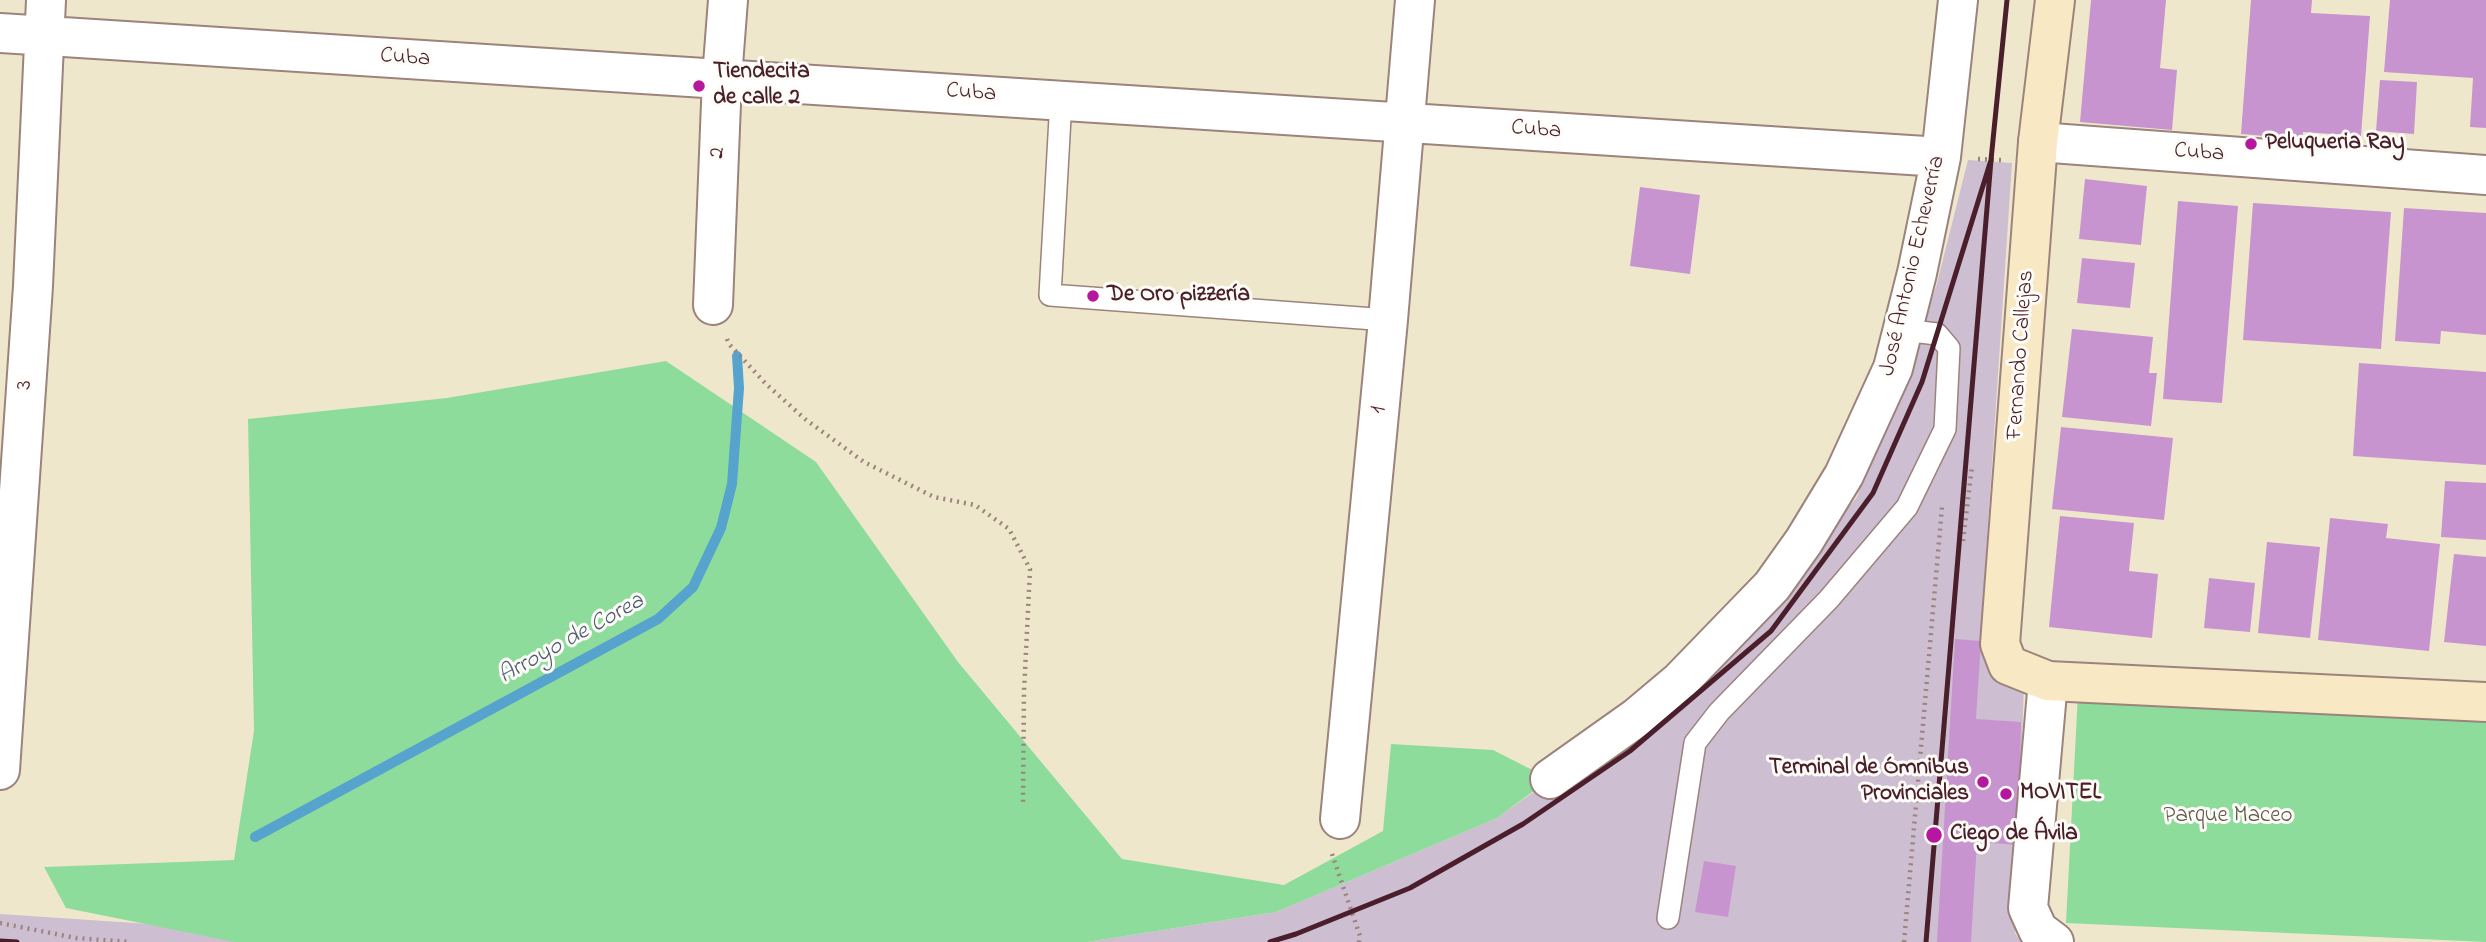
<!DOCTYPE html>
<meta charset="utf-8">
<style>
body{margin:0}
canvas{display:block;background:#efe7cc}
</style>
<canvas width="2486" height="942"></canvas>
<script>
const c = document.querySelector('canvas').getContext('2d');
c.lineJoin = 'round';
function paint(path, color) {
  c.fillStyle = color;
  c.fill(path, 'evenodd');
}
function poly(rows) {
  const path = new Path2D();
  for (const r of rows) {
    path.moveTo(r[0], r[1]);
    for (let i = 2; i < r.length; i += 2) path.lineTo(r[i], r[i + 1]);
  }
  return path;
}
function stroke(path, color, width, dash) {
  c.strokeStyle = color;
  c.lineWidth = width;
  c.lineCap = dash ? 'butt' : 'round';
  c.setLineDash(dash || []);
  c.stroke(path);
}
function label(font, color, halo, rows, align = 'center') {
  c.font = font + ' "Indie Flower",sans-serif';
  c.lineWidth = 6;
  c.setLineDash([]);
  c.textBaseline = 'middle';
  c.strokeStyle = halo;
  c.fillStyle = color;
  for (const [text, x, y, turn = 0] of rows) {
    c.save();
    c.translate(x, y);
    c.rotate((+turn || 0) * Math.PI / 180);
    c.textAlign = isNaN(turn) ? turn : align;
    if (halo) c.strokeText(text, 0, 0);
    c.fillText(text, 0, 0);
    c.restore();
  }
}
paint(poly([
 [1968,160,2012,163,1981,631,1999,672,2024,686,2015,933,2021,942,1087,942,1276,912,1497,818,1688,682,1777,595,1857,497,1936,287],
 [0,914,420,942,0,942]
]), '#cebed1');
paint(poly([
 [666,361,816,462,958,662,1122,859,1284,885,1383,831,1391,744,1493,750,1550,779,1497,818,1276,912,1087,942,235,942,66,908,44,867,234,860,254,731,248,419,447,398],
 [2078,694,2486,714,2486,942,2066,923]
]), '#8ddc9b');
stroke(poly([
 [255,837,658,619,693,587,721,528,732,484,739,388,737,356]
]), '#56a3ce', 10);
paint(poly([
 [2091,0,2166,0,2160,68,2177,70,2172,130,2080,122],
 [2251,0,2312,0,2311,13,2370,16,2361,136,2303,132,2302,139,2241,134],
 [2390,0,2486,0,2486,128,2470,127,2473,78,2384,72],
 [2380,80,2417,82,2414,134,2376,131],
 [2085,179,2147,186,2141,245,2079,239],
 [1640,187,1700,195,1690,274,1630,266],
 [2178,201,2238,206,2222,403,2163,399],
 [2253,203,2391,212,2381,349,2243,340],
 [2404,208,2486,213,2486,335,2441,331,2440,344,2395,341],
 [2082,258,2135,263,2130,308,2077,303],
 [2072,329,2153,337,2149,373,2157,373,2151,426,2062,417],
 [2359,363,2486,372,2486,465,2353,456],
 [2061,427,2173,438,2164,520,2052,509],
 [2445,481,2486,483,2486,540,2441,537],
 [2060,516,2134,523,2129,571,2158,574,2152,638,2049,627],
 [2330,518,2388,524,2386,538,2440,544,2429,651,2318,640],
 [2267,542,2320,547,2310,638,2258,633],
 [2454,554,2486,557,2486,646,2444,642],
 [2209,578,2255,583,2250,632,2204,628],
 [1955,639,1981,641,1976,719,2021,722,2018,845,1977,842,1971,942,1937,942],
 [1704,861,1736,866,1728,917,1695,912]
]), '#c894cf');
const lane = poly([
 [1061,100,1050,295,1388,320],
 [1668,918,1695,743,1719,712,1829,599,1907,507,1945,429,1949,348,1937,334,1903,330]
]);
const street = poly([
 [0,33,1941,157],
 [2038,142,2486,175],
 [713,305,722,78,728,0],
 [2048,681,2028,908,2038,930,2054,942],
 [0,770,33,286,46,0],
 [1550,779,1636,718,1680,681,1772,586,1804,541,1844,475,1893,368,1917,273,1941,157,1958,0],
 [1340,819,1388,320,1415,0]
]);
const secondary = poly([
 [2055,0,2038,142,2000,644,2008,665,2048,681,2486,702]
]);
stroke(lane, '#9c837c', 24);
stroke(street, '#9c837c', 42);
stroke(secondary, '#9c837c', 42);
stroke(poly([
 [1978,159,2001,160],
 [727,339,729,344,766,384,805,419,864,462,934,497,975,505,1009,529,1030,569,1024,692,1023,804],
 [1963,541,1972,466],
 [1332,854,1360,936,1359,942],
 [0,923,76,938,130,942],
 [1904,942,1942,507]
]), '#9c837c', 4.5, [2, 5]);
stroke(lane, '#fff', 21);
stroke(street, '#fff', 38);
stroke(secondary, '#f8e8c3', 38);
stroke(poly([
 [0,941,17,942],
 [1270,942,1296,934,1410,888,1523,824,1630,751,1771,631,1873,493,1922,382,1991,160],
 [1926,942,1991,160,2007,0]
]), '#4a1f2b', 5);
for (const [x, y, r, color] of [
 [699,86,7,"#b5179e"],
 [2251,144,7,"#b5179e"],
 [1093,296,7,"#b5179e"],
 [1983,782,7,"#b5179e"],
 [2006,794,7,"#b5179e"],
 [1934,835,9,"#b5179e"]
]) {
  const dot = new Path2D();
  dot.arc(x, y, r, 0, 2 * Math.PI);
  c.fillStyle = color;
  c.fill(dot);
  stroke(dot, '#fdfcf7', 2.5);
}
label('23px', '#4a1f2b', '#fdfcf7', [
 ["Cuba",405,59,4],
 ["Cuba",971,94,4],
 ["Cuba",1536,131,4],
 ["2",719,153,-88],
 ["Cuba",2199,154,4],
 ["José Antonio Echeverría",1914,266,-77],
 ["Fernando Callejas",2022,355,-86],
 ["3",26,385,-86],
 ["1",1380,410,-85]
]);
label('bold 23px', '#4a1f2b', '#fdfcf7', [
 ["Tiendecita",713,73],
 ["de calle 2",713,99],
 ["Peluqueria Ray",2265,144],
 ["De Oro pizzería",1107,296],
 ["Terminal de Ómnibus",1969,769,"right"],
 ["Provinciales",1969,795,"right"],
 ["MOVITEL",2020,794],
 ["Ciego de Ávila",1950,835]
], 'left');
label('23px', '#5e584d', '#fdfcf7', [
 ["Parque Maceo",2228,817]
]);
label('italic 24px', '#4f5a74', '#fdfcf7', [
 ["Arroyo de Corea",572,640,-29]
]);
</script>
